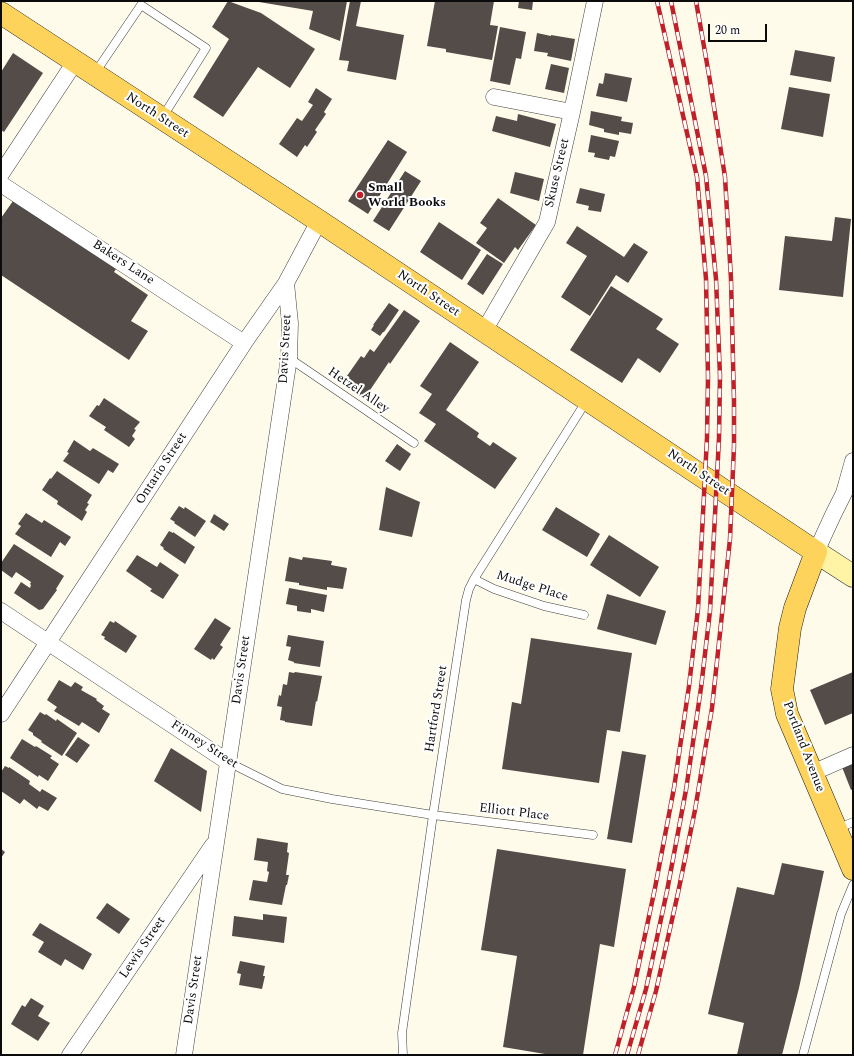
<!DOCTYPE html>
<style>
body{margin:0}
#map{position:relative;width:854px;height:1056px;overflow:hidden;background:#fffbea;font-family:Spectral,serif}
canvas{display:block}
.frame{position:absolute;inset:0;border:2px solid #0b0b0b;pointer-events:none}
.scale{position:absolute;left:708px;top:24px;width:59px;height:18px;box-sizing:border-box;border:2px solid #0b0b0b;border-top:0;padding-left:5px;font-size:12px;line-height:14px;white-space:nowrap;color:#0b0b0b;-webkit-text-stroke:3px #fff;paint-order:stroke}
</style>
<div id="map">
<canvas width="854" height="1056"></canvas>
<div class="frame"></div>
<div class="scale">20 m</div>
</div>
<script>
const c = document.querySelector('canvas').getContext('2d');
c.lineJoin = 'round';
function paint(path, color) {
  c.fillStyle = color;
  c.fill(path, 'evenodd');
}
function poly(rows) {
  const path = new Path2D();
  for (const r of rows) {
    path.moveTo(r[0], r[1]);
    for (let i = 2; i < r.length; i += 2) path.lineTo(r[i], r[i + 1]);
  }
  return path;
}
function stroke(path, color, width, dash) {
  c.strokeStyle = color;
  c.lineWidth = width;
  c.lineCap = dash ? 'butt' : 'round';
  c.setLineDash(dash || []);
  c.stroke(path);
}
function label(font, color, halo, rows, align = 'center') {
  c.font = font + ' Spectral,serif';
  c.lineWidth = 4;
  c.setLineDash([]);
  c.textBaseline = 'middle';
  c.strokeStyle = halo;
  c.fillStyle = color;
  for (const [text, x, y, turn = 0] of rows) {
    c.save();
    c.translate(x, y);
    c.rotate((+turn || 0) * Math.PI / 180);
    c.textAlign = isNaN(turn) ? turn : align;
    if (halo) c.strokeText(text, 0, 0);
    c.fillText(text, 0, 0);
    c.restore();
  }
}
paint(poly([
 [228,1,261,13,315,49,290,88,258,67,223,117,193,97,229,39,212,27],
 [259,1,347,1,340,41,309,29,313,11,259,2],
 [350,1,361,1,356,26,404,35,396,80,347,71,349,61,339,60],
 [435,1,494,1,490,25,498,26,492,60,446,52,446,49,427,46],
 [519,1,533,1,532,10,518,8],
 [500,27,526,32,521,59,516,58,510,85,490,81],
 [537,33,551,36,551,35,575,39,571,61,547,56,548,53,534,51],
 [795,50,835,57,831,82,790,75],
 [13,53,43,73,4,132,1,130,1,72],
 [551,64,569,68,564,93,545,89],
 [605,73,632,78,627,102,596,96,599,83,603,84],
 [789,87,830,94,823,137,781,129],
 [316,88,332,99,324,112,326,114,315,130,317,132,307,147,305,145,297,157,279,144,297,118,302,121,313,105,308,102],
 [591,111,622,117,621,121,633,123,631,134,619,132,619,135,604,132,604,129,589,125],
 [518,114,556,124,550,147,492,131,496,116,517,121],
 [591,135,619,141,615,157,610,156,609,160,594,157,595,153,588,152],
 [388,140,407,152,368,214,348,201],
 [405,171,421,181,389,231,373,221],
 [515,172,544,179,539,201,510,193],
 [580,188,605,194,601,212,588,210,589,206,576,203],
 [498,198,536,225,518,250,515,247,504,263,476,243,487,228,480,223],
 [13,201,116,269,114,272,148,295,131,321,148,331,129,360,1,275,1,218],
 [835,217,851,219,843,297,779,290,785,236,832,241],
 [439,222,481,250,462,280,420,252],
 [577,226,624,257,634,243,648,252,628,283,616,275,590,316,561,297,587,256,566,243],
 [487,254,503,264,483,295,467,284],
 [611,286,663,319,656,329,679,344,660,373,638,358,622,383,570,350],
 [389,303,399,310,384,332,383,332,380,336,371,330,374,325,373,325],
 [404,310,420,321,390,364,389,362,364,399,342,383,361,356,364,358,370,349,374,352],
 [450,342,479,362,446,410,479,433,477,437,490,446,493,442,517,458,495,489,424,441,436,424,419,413,432,394,420,386],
 [104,398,140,422,134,429,136,430,132,436,135,439,129,447,104,430,106,427,89,416,97,405,99,406],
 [74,440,90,451,93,448,119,464,113,473,108,470,99,484,63,461,69,453,67,452],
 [397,444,411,454,400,471,385,461],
 [57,471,92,495,87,503,89,504,85,510,87,512,82,521,57,504,58,501,42,490,50,478,51,479],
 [386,487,420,502,412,537,379,530],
 [179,506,184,509,185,507,206,521,195,537,174,523,175,522,170,519],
 [556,507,600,534,587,557,542,530],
 [26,513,42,523,44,520,71,537,65,546,60,542,51,557,15,534,21,526,18,524],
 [214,514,229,524,224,531,210,522],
 [169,531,173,533,173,532,195,547,185,564,163,549,164,548,160,545],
 [609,535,659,567,640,597,590,565],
 [14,544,64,576,56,589,57,590,43,609,39,610,14,593,21,582,30,588,31,585,30,584,31,582,16,572,12,578,1,570,1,563],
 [137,555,157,567,160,562,179,575,163,599,150,591,152,589,126,571],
 [289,557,302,560,303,557,332,561,331,565,347,568,343,589,327,587,327,590,299,585,299,583,285,581],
 [289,588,327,595,324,612,311,609,311,613,297,611,297,606,286,604],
 [607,594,666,611,656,645,597,629],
 [215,618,231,628,220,645,223,647,214,660,212,658,211,660,194,649],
 [110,621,114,623,115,621,137,636,126,653,104,639,105,637,101,635],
 [288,635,324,641,320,667,294,663,294,662,288,660,291,647,286,646],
 [531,638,632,653,620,732,607,730,599,783,502,769,512,702,521,704],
 [289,672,294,673,295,672,322,676,317,702,316,701,312,726,285,722,285,721,280,720,282,707,277,706,279,695,281,696,283,684,287,685],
 [853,672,853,713,825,725,810,690],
 [59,680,71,687,75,682,83,687,81,690,97,699,96,700,104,706,102,709,110,714,99,733,82,722,79,726,54,711,57,707,47,700],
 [40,712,45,715,46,714,56,721,57,719,77,733,62,756,41,742,42,741,33,735,33,733,28,730],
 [78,737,90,745,77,763,65,755],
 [22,739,35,747,36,746,52,756,50,758,59,764,48,781,39,775,38,777,10,758],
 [171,748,207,771,201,812,154,781],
 [622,751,646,755,632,843,607,839],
 [853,763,853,789,851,790,842,767],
 [5,766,9,768,9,767,30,781,29,784,40,792,42,789,57,798,48,811,39,806,37,809,24,799,20,804,1,791,1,772],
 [257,838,288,843,287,852,289,853,286,875,289,875,287,885,286,885,282,905,249,900,253,880,267,882,269,872,267,871,268,862,254,860],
 [1,849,5,852,1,858],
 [497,849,626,869,614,947,600,944,583,1055,551,1055,503,1047,517,956,481,950],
 [782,863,824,871,799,988,782,1055,737,1055,744,1023,708,1014,737,887,774,895],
 [107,903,130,919,119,934,96,918],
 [263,914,287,917,284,943,232,936,234,916,263,920],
 [40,923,92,954,83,970,65,959,61,966,38,952,44,942,32,935],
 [240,961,265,966,263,976,265,976,262,989,239,985,241,974,237,973],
 [31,998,44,1006,38,1016,50,1023,38,1041,11,1024,22,1005,25,1007]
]), '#544c48');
const lane = poly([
 [95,73,141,5,206,48,162,118],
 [289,358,414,443],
 [474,579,494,589,544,606,584,615],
 [228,762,282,789,332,799,433,815,593,835],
 [837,829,853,822],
 [403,1055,402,1033,433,815,466,600,469,589,474,579,587,400],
 [803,1055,841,914,853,885]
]);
const street = poly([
 [494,97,572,112],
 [1,174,75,62],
 [1,184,244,343],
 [484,331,547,222,572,112,595,1],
 [816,552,833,515,844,493,853,461],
 [1,611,228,762],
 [1,714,244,343,286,283,319,221],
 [812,773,853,755],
 [70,1055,213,845],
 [184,1055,289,358,290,323,286,283]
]);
const secondary = poly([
 [816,552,853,576]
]);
const primary = poly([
 [1,13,319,221,816,552,795,608,790,628,782,689,787,714,853,869]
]);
stroke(lane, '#3e3e3e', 9);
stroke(street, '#3e3e3e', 17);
stroke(secondary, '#2d2d2d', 23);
stroke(primary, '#1c1c1c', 23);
stroke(lane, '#fff', 8);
stroke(street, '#fff', 16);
stroke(secondary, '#fff4a5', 22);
stroke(primary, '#fdd35c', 22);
const rail = poly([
 [615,1055,634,987,655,888,674,788,689,686,698,609,707,438,708,377,706,279,697,177,657,1],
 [627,1055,646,989,667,891,686,790,701,688,710,611,719,438,720,376,716,279,706,176,671,1],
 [638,1055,656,991,678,893,695,810,712,708,730,539,734,446,734,401,731,279,725,177,709,75,696,1]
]);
stroke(rail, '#bf202a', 4.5);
stroke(rail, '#fff', 3, [9]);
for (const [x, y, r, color] of [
 [360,195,4,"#bf202a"]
]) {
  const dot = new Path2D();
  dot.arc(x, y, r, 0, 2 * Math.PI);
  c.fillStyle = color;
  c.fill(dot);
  stroke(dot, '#fff', 1.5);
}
label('13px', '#0b0b0b', '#fff', [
 ["North Street",157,116,33],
 ["Skuse Street",558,173,-77],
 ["Bakers Lane",123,263,33],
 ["North Street",428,294,34],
 ["Davis Street",286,349,-87],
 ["Hetzel Alley",358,391,34],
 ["Ontario Street",162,469,-57],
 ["North Street",698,473,34],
 ["Mudge Place",532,587,18],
 ["Davis Street",242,670,-82],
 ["Hartford Street",437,709,-81],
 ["Finney Street",204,745,33],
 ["Portland Avenue",803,747,69],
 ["Elliott Place",514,813,7],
 ["Lewis Street",143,948,-56],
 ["Davis Street",194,990,-82]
]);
label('bold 13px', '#0b0b0b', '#fff', [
 ["Small",368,188],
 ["World Books",368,203]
], 'left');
</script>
